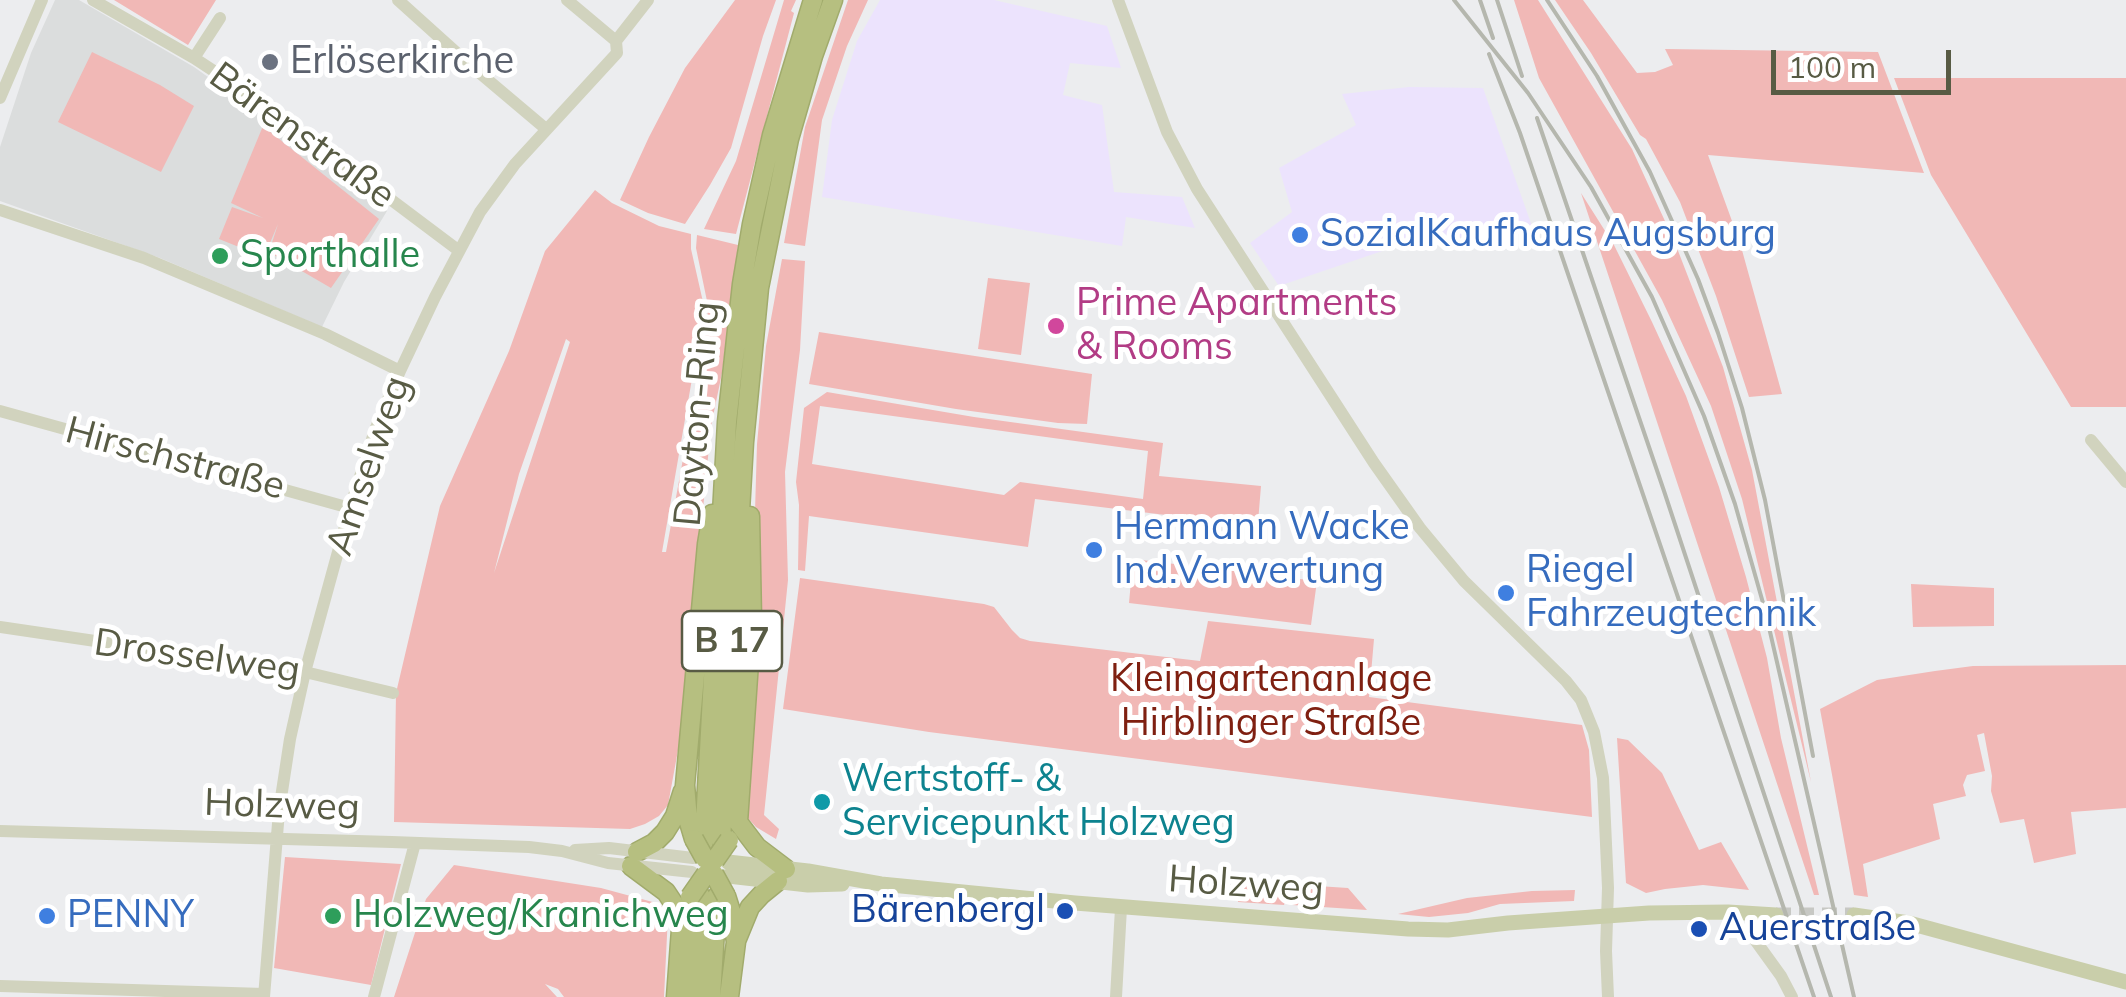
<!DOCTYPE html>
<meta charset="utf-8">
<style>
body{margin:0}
#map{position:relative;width:2126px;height:997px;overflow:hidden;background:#ecedef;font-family:Mulish,sans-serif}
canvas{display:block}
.scale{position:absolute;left:1771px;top:50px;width:180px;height:45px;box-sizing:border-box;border:5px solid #585b44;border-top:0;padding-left:12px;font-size:30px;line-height:35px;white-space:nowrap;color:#585b44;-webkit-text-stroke:8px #fff;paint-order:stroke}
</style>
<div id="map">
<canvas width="2126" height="997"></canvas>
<div class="scale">100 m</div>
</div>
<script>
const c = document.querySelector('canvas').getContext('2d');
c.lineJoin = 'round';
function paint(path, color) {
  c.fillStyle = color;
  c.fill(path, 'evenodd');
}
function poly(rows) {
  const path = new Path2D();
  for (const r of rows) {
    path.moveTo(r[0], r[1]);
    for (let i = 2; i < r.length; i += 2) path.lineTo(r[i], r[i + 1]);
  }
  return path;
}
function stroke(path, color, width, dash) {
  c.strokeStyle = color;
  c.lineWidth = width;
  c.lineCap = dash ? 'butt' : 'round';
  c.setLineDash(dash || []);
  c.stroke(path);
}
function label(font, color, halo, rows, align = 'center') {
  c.font = font + ' Mulish,sans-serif';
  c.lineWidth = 10;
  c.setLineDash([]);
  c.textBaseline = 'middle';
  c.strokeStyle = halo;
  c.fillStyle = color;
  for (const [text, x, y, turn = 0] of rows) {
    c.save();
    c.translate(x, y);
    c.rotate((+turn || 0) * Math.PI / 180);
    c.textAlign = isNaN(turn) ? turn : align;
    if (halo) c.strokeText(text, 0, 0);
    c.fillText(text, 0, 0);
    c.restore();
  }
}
paint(poly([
 [880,0,994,0,1107,26,1121,68,1070,63,1063,95,1102,105,1114,192,1182,197,1195,228,1126,217,1122,246,822,197,832,120,857,41],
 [1409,87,1483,88,1533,229,1406,243,1279,286,1250,243,1292,212,1279,168,1356,125,1342,94]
]), '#ece3fd');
paint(poly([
 [55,0,79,0,194,67,261,115,387,211,344,282,322,327,160,258,0,201,0,147,31,53]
]), '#dbdddd');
paint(poly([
 [114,0,216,0,188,45],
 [735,0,776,0,763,36,731,148,710,185,685,224,648,213,620,200,649,137,685,68],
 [784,0,796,0,791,11,794,13,736,234,704,229,736,161],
 [848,0,868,0,847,46,822,120,805,246,784,243,805,127],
 [1514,0,1538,0,1632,149,1675,243,1723,367,1752,470,1811,782,1742,499,1711,406,1662,300,1539,78],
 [1555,0,1583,0,1637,73,1655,72,1673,65,1665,49,1878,52,1924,173,1708,155,1740,243,1782,394,1749,397,1716,296,1680,202,1646,139,1640,135,1591,53],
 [92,52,160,85,194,106,161,172,58,122],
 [1894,78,2126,78,2126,407,2071,407,1931,175],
 [263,126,379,219,331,288,269,252,278,224,264,257,219,239,232,207,263,218,231,203],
 [595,190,612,203,659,226,691,234,691,249,703,302,702,321,662,552,666,552,708,322,707,301,696,248,697,235,738,245,722,373,711,426,682,728,668,805,659,816,645,824,630,829,394,822,396,693,440,506,509,351,545,251],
 [566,339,570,342,494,573,519,474],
 [1581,193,1614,245,1652,322,1686,396,1719,487,1746,577,1767,658,1781,738,1819,895,1814,895],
 [782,259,805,261,800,350,785,472,788,580,764,815,779,829,776,839,756,827,746,816,757,444,766,346],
 [988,278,1030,283,1021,355,978,349],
 [819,332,1092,374,1087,424,1058,423,956,409,809,384],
 [827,392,974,417,1163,443,1159,476,1261,486,1258,522,1174,516,1035,499,1028,547,809,516,805,571,798,570,799,505,796,482,804,408],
 [820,406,1148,451,1143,499,1020,482,1004,495,812,464],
 [1133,559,1317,581,1311,625,1129,603],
 [800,578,984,604,994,607,1012,630,1020,638,1030,641,1200,661,1208,621,1374,639,1369,697,1582,725,1589,750,1592,817,929,732,783,709],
 [1911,584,1994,588,1994,626,1913,627],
 [2126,665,2126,808,2071,812,2076,854,2034,863,2024,819,2000,823,1991,791,1992,776,1984,733,1977,735,1985,771,1967,775,1963,785,1966,796,1933,804,1940,839,1863,864,1868,897,1854,895,1820,709,1877,680,1935,671,1973,666],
 [1617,738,1628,740,1662,773,1699,850,1721,842,1749,890,1703,885,1665,889,1646,893,1626,883],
 [285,857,401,864,371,985,274,968],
 [454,865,601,888,660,904,668,915,664,997,564,997,558,989,545,984,557,997,394,997,426,899],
 [1241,881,1292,884,1284,905,1238,902],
 [1302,885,1348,888,1367,910,1292,905],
 [1575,890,1574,901,1500,904,1468,913,1429,917,1398,914,1467,898,1532,891]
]), '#f1b8b6');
stroke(poly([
 [1776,915,1854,915]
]), '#c7c8c4', 15, [15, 8]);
const highway = poly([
 [750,516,752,619,738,822,757,847,786,869],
 [694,839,688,819,685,785,707,544,712,514],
 [721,840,744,442,759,288,789,139,813,56,833,0],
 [704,842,727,422,742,284,752,224,772,135,813,0],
 [637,852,654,843,665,832,675,816,683,791],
 [631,866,666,892,682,916,676,997],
 [726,896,732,915,736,942,729,997],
 [736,941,750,907,762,894,778,881],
 [693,997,700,895],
 [711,997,717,896]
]);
stroke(highway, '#a1ab6c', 21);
stroke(poly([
 [93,0,194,58,261,102,458,250],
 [398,0,469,64,546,129],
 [1118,0,1167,132,1197,189,1374,463,1420,528,1464,581,1566,681,1581,700,1594,732,1603,778,1608,888,1606,951,1608,997],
 [616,41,648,0],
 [194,58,220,18],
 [0,98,42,0],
 [0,210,144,258,325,334,400,371],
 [0,411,350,508],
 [2091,440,2126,482],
 [0,627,305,672,393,693],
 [0,831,392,842,529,847,562,851,608,863,692,872],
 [575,850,609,848,693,858],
 [1755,940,1781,976,1792,997],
 [0,986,264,994],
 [264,997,279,811,290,739,305,672,350,508,375,430,400,371,435,297,480,212,515,164,617,53,616,41,567,0],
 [374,997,415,843],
 [1116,997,1121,908]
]), '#d1d3be', 12);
stroke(poly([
 [728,862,808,871,881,884,1075,903,1408,929,1448,930,1508,923,1649,913,1728,912,1776,915],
 [728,876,808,885,842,884],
 [1854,915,1909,923,2126,982]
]), '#c9ceaa', 15);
stroke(highway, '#b6bf80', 18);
stroke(poly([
 [1454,0,1528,93,1591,187,1652,297,1704,416,1735,504,1765,610,1854,997],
 [1480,0,1493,38],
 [1497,0,1522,76],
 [1547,0,1597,76,1650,172,1698,279,1718,333,1742,408,1765,500,1813,756],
 [1489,54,1520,133,1814,997],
 [1537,118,1664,491,1831,997]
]), '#b5b7ae', 4);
const highwayBridge = poly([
 [694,839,705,859],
 [715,860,729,840],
 [714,874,726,896],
 [690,897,706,874]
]);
stroke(highwayBridge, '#a1ab6c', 21, []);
stroke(highwayBridge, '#b6bf80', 18);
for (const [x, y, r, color] of [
 [270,62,10,"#6b7280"],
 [1300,235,10,"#3f7fe0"],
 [220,256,10,"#2e9e5b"],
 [1056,326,10,"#d1479c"],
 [1094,550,10,"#3f7fe0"],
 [1506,593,10,"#3f7fe0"],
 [822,802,10,"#0f9aa8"],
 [1065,911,10,"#1a4fb4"],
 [47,916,10,"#3f7fe0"],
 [333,916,10,"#2e9e5b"],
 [1699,929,10,"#1a4fb4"]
]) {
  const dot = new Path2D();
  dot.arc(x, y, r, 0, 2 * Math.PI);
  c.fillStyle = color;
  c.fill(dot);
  stroke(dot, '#fff', 4);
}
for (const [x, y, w] of [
 [732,641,100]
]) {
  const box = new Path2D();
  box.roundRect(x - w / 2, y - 30, w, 60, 8);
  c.fillStyle = '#fff';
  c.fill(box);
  stroke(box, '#585b44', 2.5);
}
label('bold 35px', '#585b44', null, [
 ["B 17",732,641]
]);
label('38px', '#5b616d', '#fff', [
 ["Erlöserkirche",290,62]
], 'left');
label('38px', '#585b44', '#fff', [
 ["Bärenstraße",302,136,36],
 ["Dayton-Ring",698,414,-85],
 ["Hirschstraße",175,459,15],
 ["Amselweg",369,466,-71],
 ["Drosselweg",197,657,8],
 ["Holzweg",282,806,2],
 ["Holzweg",1246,885,4]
]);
label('38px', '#366cbe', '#fff', [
 ["SozialKaufhaus Augsburg",1320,235],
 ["Hermann Wacke",1114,528],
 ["Ind.Verwertung",1114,572],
 ["Riegel",1526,571],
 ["Fahrzeugtechnik",1526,615],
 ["PENNY",67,916]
], 'left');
label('38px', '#27864d', '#fff', [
 ["Sporthalle",240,256],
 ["Holzweg/Kranichweg",353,916]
], 'left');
label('38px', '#b23c85', '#fff', [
 ["Prime Apartments",1076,304],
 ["& Rooms",1076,348]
], 'left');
label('38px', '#7f2011', '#fff', [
 ["Kleingartenanlage",1271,680],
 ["Hirblinger Straße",1271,724]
]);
label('38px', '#0d838f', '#fff', [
 ["Wertstoff- &",842,780],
 ["Servicepunkt Holzweg",842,824]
], 'left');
label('38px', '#164399', '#fff', [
 ["Bärenbergl",1045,911],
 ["Auerstraße",1719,929,"left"]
], 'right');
</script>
